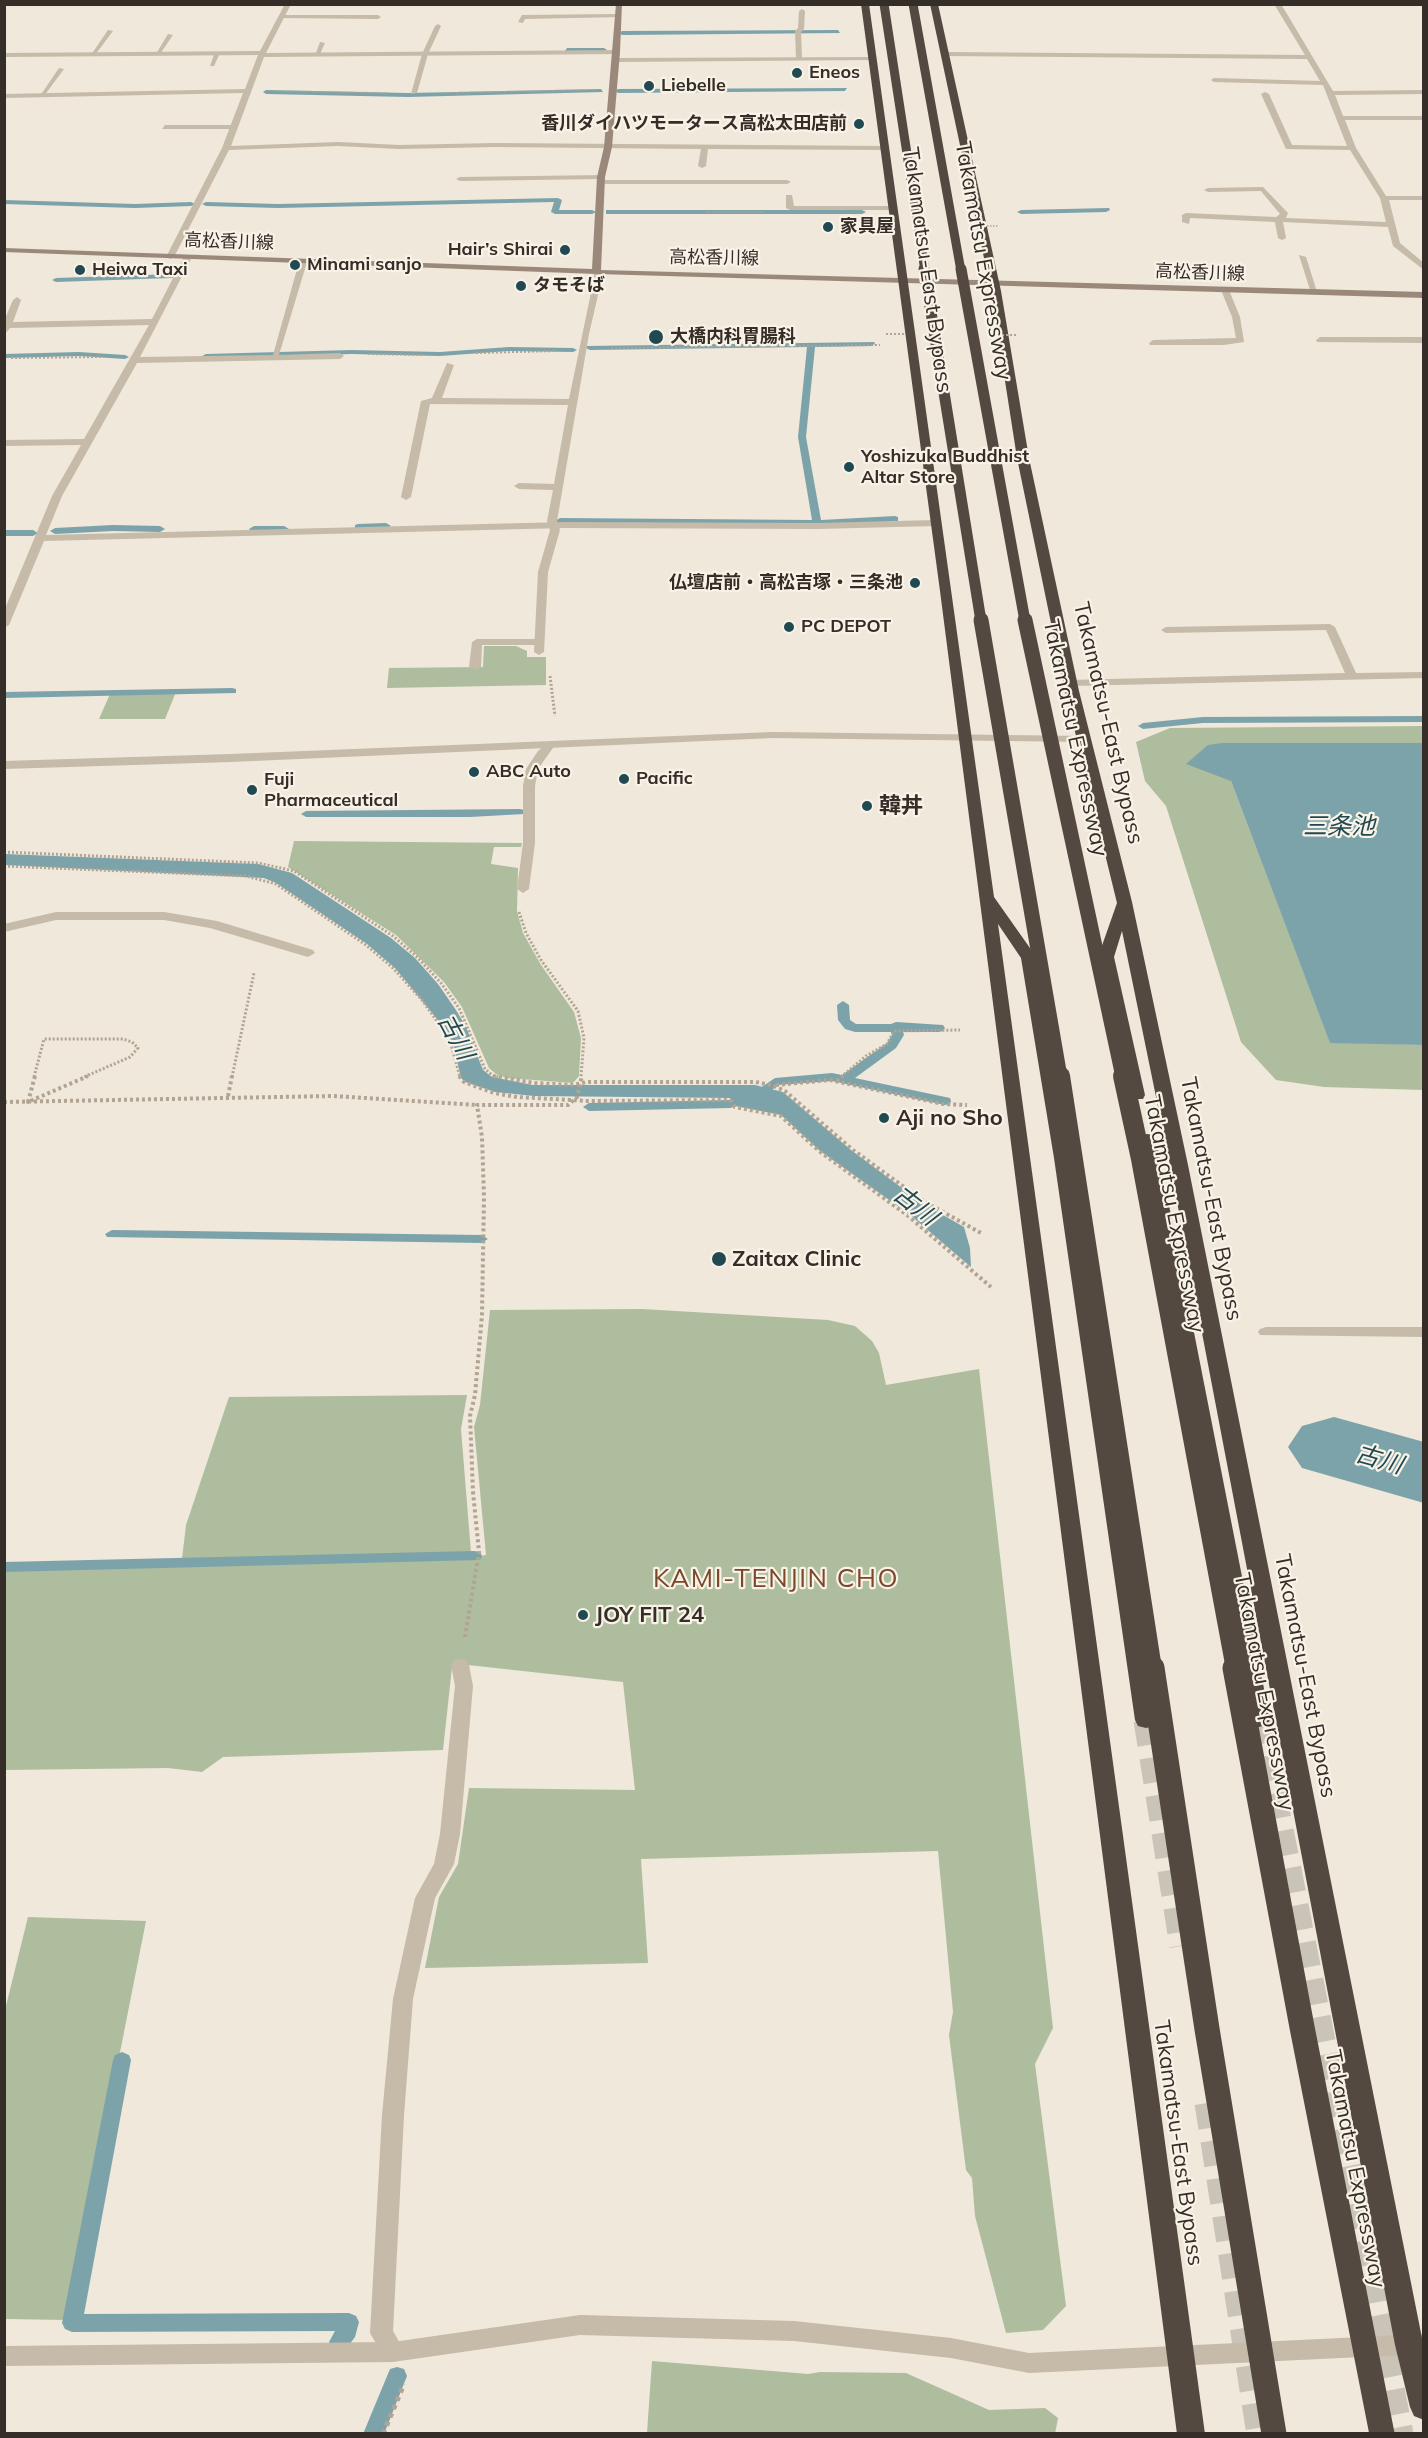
<!DOCTYPE html>
<meta charset="utf-8">
<style>
body{margin:0}
#map{position:relative;width:1428px;height:2438px;overflow:hidden;background:#efe8db;font-family:Mulish,sans-serif}
canvas{display:block}
.frame{position:absolute;inset:0;border:6px solid #342d28;pointer-events:none}
</style>
<div id="map">
<canvas width="1428" height="2438"></canvas>
<div class="frame"></div>
</div>
<script>
const c = document.querySelector('canvas').getContext('2d');
c.lineJoin = 'round';
function paint(path, color) {
  c.fillStyle = color;
  c.fill(path, 'evenodd');
}
function poly(rows) {
  const path = new Path2D();
  for (const r of rows) {
    path.moveTo(r[0], r[1]);
    for (let i = 2; i < r.length; i += 2) path.lineTo(r[i], r[i + 1]);
  }
  return path;
}
function stroke(path, color, width, dash) {
  c.strokeStyle = color;
  c.lineWidth = width;
  c.lineCap = dash ? 'butt' : 'round';
  c.setLineDash(dash || []);
  c.stroke(path);
}
function label(font, color, halo, rows, align = 'center') {
  c.font = font + ' Mulish,"Noto Sans JP",sans-serif';
  c.lineWidth = 4.5;
  c.setLineDash([]);
  c.textBaseline = 'middle';
  c.strokeStyle = halo;
  c.fillStyle = color;
  for (const [text, x, y, turn = 0] of rows) {
    c.save();
    c.translate(x, y);
    c.rotate((+turn || 0) * Math.PI / 180);
    c.textAlign = isNaN(turn) ? turn : align;
    if (halo) c.strokeText(text, 0, 0);
    c.fillText(text, 0, 0);
    c.restore();
  }
}
paint(poly([
 [484,646,516,646,527,651,527,657,546,657,546,685,387,688,389,668,483,667],
 [176,692,165,719,99,719,110,694],
 [1423,726,1423,743,1208,745,1231,781,1330,1042,1423,1045,1423,1090,1324,1087,1276,1080,1241,1042,1166,806,1145,781,1136,742,1170,728],
 [294,841,522,843,521,847,494,847,491,864,518,868,517,911,523,933,541,965,574,1012,581,1038,579,1076,573,1083,507,1078,496,1074,489,1068,462,1007,444,982,396,935,288,867],
 [642,1309,828,1320,855,1326,872,1341,879,1353,886,1385,979,1369,1053,2028,1035,2064,1066,2306,1043,2330,1006,2333,975,2216,972,2178,966,2170,949,2035,953,2012,938,1851,641,1859,648,1963,425,1968,439,1897,458,1864,469,1788,635,1790,623,1682,468,1665,452,1667,443,1750,223,1757,202,1772,168,1768,5,1770,4,1569,469,1558,486,1555,474,1427,480,1405,490,1310],
 [467,1395,461,1429,471,1553,182,1559,186,1525,229,1397],
 [28,1917,146,1921,67,2320,5,2319,4,2014],
 [652,2361,808,2374,820,2372,906,2373,989,2410,1045,2408,1058,2418,1055,2434,647,2433]
]), '#aebd9d');
paint(poly([
 [1222,743,1423,743,1423,1045,1330,1043,1231,781,1186,764,1208,745],
 [5,854,258,864,292,873,391,938,415,958,438,984,456,1010,466,1027,483,1070,492,1077,533,1085,755,1085,783,1092,851,1150,922,1203,964,1227,970,1248,971,1267,909,1214,820,1151,781,1115,735,1106,730,1098,534,1096,495,1092,465,1082,461,1078,454,1047,446,1030,395,968,367,944,276,883,264,878,5,865]
]), '#7da3aa');
paint(poly([
 [838,30,840,33,622,35,619,33,622,31,838,30],
 [567,48,604,48,607,50,604,52,565,51,567,48],
 [847,88,845,91,618,93,615,91,618,89,847,88],
 [601,89,603,92,408,97,266,94,263,92,266,90,408,93,601,89],
 [558,198,562,200,559,210,592,210,596,212,592,214,555,214,551,212,554,202,278,208,206,206,202,204,206,202,278,204,558,198],
 [4,200,135,204,191,202,195,204,191,206,135,208,4,204,4,200],
 [1109,208,1110,210,1106,212,1021,214,1017,212,1021,210,1109,208],
 [609,210,862,210,866,212,862,214,606,214,606,210,609,210],
 [174,274,174,278,171,278,56,282,52,280,56,278,174,274],
 [874,342,875,344,871,346,815,347,806,437,821,520,895,516,898,517,898,521,817,526,560,524,555,521,560,518,812,520,798,437,807,347,590,350,586,348,587,346,874,342],
 [509,347,573,348,577,350,573,352,509,351,440,356,352,354,206,358,202,356,206,354,352,350,440,352,509,347],
 [79,352,125,355,129,357,125,359,79,356,4,358,4,354,79,352],
 [358,524,386,523,391,526,386,529,355,529,355,525,358,524],
 [113,525,160,526,165,529,160,532,113,531,55,534,50,531,55,528,113,525],
 [254,526,284,526,289,529,284,532,251,531,249,529,254,526],
 [4,530,33,530,38,533,33,536,4,536,4,530],
 [232,688,236,689,236,693,4,698,4,692,232,688],
 [1424,716,1424,722,1203,723,1143,729,1138,726,1143,723,1203,717,1424,716],
 [520,809,524,810,524,814,470,817,306,817,301,814,306,811,520,809],
 [843,1001,849,1005,850,1020,856,1024,891,1024,896,1022,943,1025,945,1028,943,1031,939,1032,903,1032,904,1035,896,1048,855,1078,950,1098,951,1101,950,1104,945,1105,832,1081,778,1085,761,1099,730,1108,589,1111,583,1107,589,1103,729,1100,753,1093,775,1078,832,1073,842,1075,887,1043,892,1035,891,1032,855,1032,845,1029,838,1020,837,1005,843,1001],
 [112,1230,481,1235,488,1239,481,1243,107,1237,105,1234,112,1230],
 [474,1551,480,1552,482,1556,480,1560,4,1572,4,1562,474,1551],
 [122,2052,129,2055,131,2060,84,2314,349,2313,356,2316,359,2322,355,2337,346,2349,339,2351,332,2349,329,2342,335,2331,72,2332,65,2329,62,2323,113,2060,115,2055,122,2052],
 [397,2367,404,2369,407,2376,384,2434,363,2434,390,2369,397,2367]
]), '#7da3aa');
paint(poly([
 [1334,1417,1424,1442,1424,1503,1302,1468,1288,1447,1302,1426,1334,1417]
]), '#7da3aa');
stroke(poly([
 [1259,1719,1401,2434],
 [1146,1720,1182,1946],
 [1207,2103,1259,2434]
]), '#cac3b7', 25, [25, 13]);
stroke(poly([
 [276,91,389,93],
 [441,93,584,90],
 [706,212,764,212]
]), '#b2a493', 1.5, [1.5, 1.5]);
stroke(poly([
 [611,348,880,345],
 [476,353,555,351],
 [368,354,424,355],
 [11,358,103,357]
]), '#b2a493', 2, [2, 2]);
stroke(poly([
 [550,676,555,716],
 [4,852,258,863,294,871,393,936,417,957,441,983,459,1008,485,1069,493,1076,500,1077],
 [4,866,246,876,276,884,366,945,393,968,422,1000,444,1031,452,1048,460,1077],
 [519,912,526,933,541,960,578,1011,584,1038,581,1077],
 [34,1077,44,1039,123,1039,132,1042,138,1048,130,1057,84,1077],
 [232,1077,254,973],
 [841,1077,866,1056,887,1044,894,1031,960,1030]
]), '#b2a493', 3, [2, 2]);
stroke(poly([
 [35,1076,28,1102,88,1076],
 [459,1076,464,1082,494,1093,517,1097,588,1101,730,1100,735,1107,781,1116,819,1151,907,1215,991,1287],
 [493,1076,534,1083,573,1085,587,1082,756,1082,774,1086,785,1091,853,1150,925,1202,981,1233],
 [837,1081,843,1076],
 [776,1085,830,1080,943,1104,967,1105],
 [228,1096,232,1076],
 [4,1102,333,1096,477,1105],
 [465,1637,479,1552,473,1492,470,1416,475,1395,482,1315,484,1197,482,1137,477,1105,568,1105,577,1097,582,1076]
]), '#b2a493', 4, [3, 3]);
stroke(poly([
 [383,2434,404,2384]
]), '#b2a493', 5, [4.5, 4.5]);
paint(poly([
 [802,9,805,11,804,29,801,32,802,58,799,60,796,58,795,31,798,28,799,11,802,9],
 [619,14,621,17,525,19,523,23,518,22,522,15,619,14],
 [282,15,378,15,381,17,378,19,280,18,282,15],
 [438,24,441,26,428,54,417,93,411,94,422,54,435,26,438,24],
 [108,30,113,31,95,55,91,55,108,30],
 [168,34,173,35,160,54,156,54,168,34],
 [320,42,325,43,319,56,315,56,320,42],
 [215,52,220,53,214,66,210,66,215,52],
 [59,68,64,69,44,96,40,96,59,68],
 [165,125,234,125,238,127,234,129,162,129,165,125],
 [604,175,604,179,601,179,460,181,456,179,460,177,604,175],
 [601,180,787,180,791,182,787,184,598,184,597,182,601,180],
 [185,255,192,257,140,357,273,355,299,262,303,260,307,262,279,355,340,353,344,356,340,359,137,363,62,496,46,535,565,522,817,523,936,520,941,523,936,526,817,529,565,528,44,541,9,625,4,628,4,611,52,496,81,445,4,446,4,440,84,439,149,325,10,328,4,335,4,321,13,300,17,297,21,300,13,322,152,319,185,255],
 [1320,337,1424,337,1424,343,1317,342,1316,340,1320,337],
 [477,639,539,639,544,642,539,645,482,645,481,667,475,670,469,667,472,642,477,639],
 [549,742,555,745,538,769,535,786,535,843,529,889,523,893,517,889,523,843,523,786,526,769,538,751,549,742],
 [56,912,164,912,217,921,313,950,315,953,308,957,210,928,164,920,56,920,4,932,4,924,56,912],
 [460,1659,466,1660,469,1665,473,1686,460,1834,454,1864,435,1898,413,1999,404,2115,393,2331,405,2352,401,2359,393,2362,385,2359,370,2333,382,2115,393,1999,415,1898,434,1864,440,1834,455,1686,451,1665,454,1660,460,1659]
]), '#c6baa9');
paint(poly([
 [285,4,291,4,266,53,617,50,620,52,617,54,264,57,231,146,338,142,399,145,495,143,885,146,889,148,885,150,708,149,706,166,702,168,698,166,701,149,495,147,399,149,338,146,229,150,174,257,170,259,166,257,222,148,243,93,4,98,4,94,245,89,258,55,4,57,4,53,260,51,285,4],
 [1274,4,1281,4,1333,91,1424,90,1424,94,1335,95,1343,116,1424,116,1424,120,1345,120,1356,148,1386,196,1424,196,1424,200,1389,200,1400,243,1424,263,1424,270,1393,246,1388,227,1283,222,1286,238,1282,240,1278,238,1275,222,1190,218,1189,224,1182,222,1182,215,1186,213,1276,217,1280,214,1261,191,1208,192,1204,190,1208,188,1263,187,1288,213,1286,218,1386,222,1380,198,1350,150,1286,149,1261,94,1265,92,1269,94,1292,145,1347,146,1323,85,1214,82,1211,80,1214,78,1320,81,1307,59,945,56,942,54,945,52,1305,55,1274,4],
 [874,57,872,60,616,62,613,60,616,58,874,57],
 [786,195,792,195,794,206,894,206,898,208,894,210,790,210,786,208,786,195],
 [1299,255,1306,257,1318,295,1311,293,1299,255],
 [597,270,601,272,602,278,589,334,557,521,560,530,548,572,544,652,539,655,534,652,538,572,550,530,547,521,553,490,519,489,514,486,519,483,554,484,568,405,430,404,411,497,406,500,401,497,421,401,432,398,447,363,454,365,442,398,569,399,594,278,593,272,597,270],
 [1225,287,1229,290,1240,317,1244,342,1224,345,1150,345,1149,343,1153,340,1236,338,1232,317,1221,290,1225,287],
 [1330,624,1335,627,1356,673,1424,672,1424,678,1071,686,1065,683,1071,680,1345,673,1326,630,1166,633,1161,630,1166,627,1330,624],
 [773,732,1084,736,1090,739,1084,742,773,738,231,762,4,769,4,761,231,754,773,732],
 [1266,1327,1424,1327,1424,1337,1260,1335,1258,1332,1260,1329,1266,1327],
 [580,2315,794,2321,951,2338,1029,2353,1424,2334,1424,2354,1029,2373,951,2358,794,2341,580,2335,393,2362,4,2366,4,2346,393,2342,580,2315]
]), '#c6baa9');
paint(poly([
 [616,4,622,4,620,52,612,147,605,177,601,270,1424,292,1424,298,597,274,4,252,4,248,592,269,597,177,604,147,616,4]
]), '#9a897a');
paint(poly([
 [861,4,869,4,994,897,1037,958,1072,1158,1157,1720,1154,1726,1146,1728,1138,1726,1135,1720,1054,1158,1021,958,998,924,1205,2434,1177,2434,940,591,861,4],
 [930,4,938,4,1001,291,1029,458,1079,691,1132,902,1188,1165,1424,2348,1424,2420,1414,2416,1410,2407,1395,2345,1170,1165,1122,931,1114,957,1145,1095,1143,1099,1131,1099,1129,1095,1098,957,1117,903,1065,691,1017,458,991,291,930,4],
 [1147,1134,1153,1135,1156,1139,1270,1719,1267,1725,1259,1727,1251,1725,1248,1719,1138,1139,1141,1135,1147,1134]
]), '#544940');
stroke(poly([
 [876,226,890,226],
 [981,226,998,226]
]), '#b2a493', 1.5, [1.5, 1.5]);
stroke(poly([
 [886,334,905,334],
 [1002,335,1017,335]
]), '#b2a493', 2, [2, 2]);
stroke(poly([
 [884,4,925,271],
 [913,4,961,271]
]), '#544940', 9);
stroke(poly([
 [924,269,981,621],
 [961,269,1025,621]
]), '#544940', 11);
stroke(poly([
 [981,620,1060,1077],
 [1025,620,1123,1077]
]), '#544940', 15);
stroke(poly([
 [1060,1076,1152,1669],
 [1123,1076,1141,1159,1236,1669]
]), '#544940', 20);
stroke(poly([
 [1152,1668,1207,2029,1274,2434],
 [1235,1668,1302,2027,1382,2434]
]), '#544940', 25);
for (const [x, y, r, color] of [
 [797,73,6,"#214952"],
 [649,86,6,"#214952"],
 [859,124,6,"#214952"],
 [828,227,6,"#214952"],
 [565,250,6,"#214952"],
 [295,265,6,"#214952"],
 [80,270,6,"#214952"],
 [521,286,6,"#214952"],
 [656,337,8,"#214952"],
 [849,467,6,"#214952"],
 [915,583,6,"#214952"],
 [789,627,6,"#214952"],
 [474,772,6,"#214952"],
 [624,779,6,"#214952"],
 [252,790,6,"#214952"],
 [867,806,6,"#214952"],
 [884,1118,6,"#214952"],
 [719,1259,8,"#214952"],
 [583,1615,6,"#214952"]
]) {
  const dot = new Path2D();
  dot.arc(x, y, r, 0, 2 * Math.PI);
  c.fillStyle = color;
  c.fill(dot);
  stroke(dot, '#f8f2e7', 2);
}
label('bold 18px', '#342d28', '#f8f2e7', [
 ["Eneos",809,73],
 ["Liebelle",661,86],
 ["香川ダイハツモータース高松太田店前",847,124,"right"],
 ["家具屋",840,227],
 ["Hair’s Shirai",553,250,"right"],
 ["Minami sanjo",307,265],
 ["Heiwa Taxi",92,270],
 ["タモそば",533,286],
 ["大橋内科胃腸科",670,337],
 ["Yoshizuka Buddhist",861,457],
 ["Altar Store",861,478],
 ["仏壇店前・高松吉塚・三条池",903,583,"right"],
 ["PC DEPOT",801,627],
 ["ABC Auto",486,772],
 ["Pacific",636,779],
 ["Fuji",264,780],
 ["Pharmaceutical",264,801]
], 'left');
label('18px', '#342d28', '#f8f2e7', [
 ["高松香川線",229,242,2],
 ["高松香川線",714,258,1],
 ["高松香川線",1200,273,2]
]);
label('22px', '#342d28', '#f8f2e7', [
 ["Takamatsu Expressway",983,261,80],
 ["Takamatsu-East Bypass",927,270,82],
 ["Takamatsu-East Bypass",1108,723,77],
 ["Takamatsu Expressway",1075,738,78],
 ["Takamatsu-East Bypass",1211,1199,79],
 ["Takamatsu Expressway",1174,1214,79],
 ["Takamatsu-East Bypass",1305,1676,79],
 ["Takamatsu Expressway",1264,1692,79],
 ["Takamatsu-East Bypass",1178,2143,82],
 ["Takamatsu Expressway",1355,2169,79]
]);
label('bold 22px', '#342d28', '#f8f2e7', [
 ["韓丼",879,806],
 ["Aji no Sho",896,1118],
 ["Zaitax Clinic",732,1259],
 ["JOY FIT 24",595,1615]
], 'left');
label('italic 24px', '#214952', '#f8f2e7', [
 ["三条池",1339,827],
 ["古川",455,1037,62],
 ["古川",915,1206,38],
 ["古川",1379,1460,16]
]);
c.letterSpacing = '1.5px';
label('26px', '#7c4628', '#f8f2e7', [
 ["KAMI-TENJIN CHO",776,1579]
]);
c.letterSpacing = '0px';
</script>
